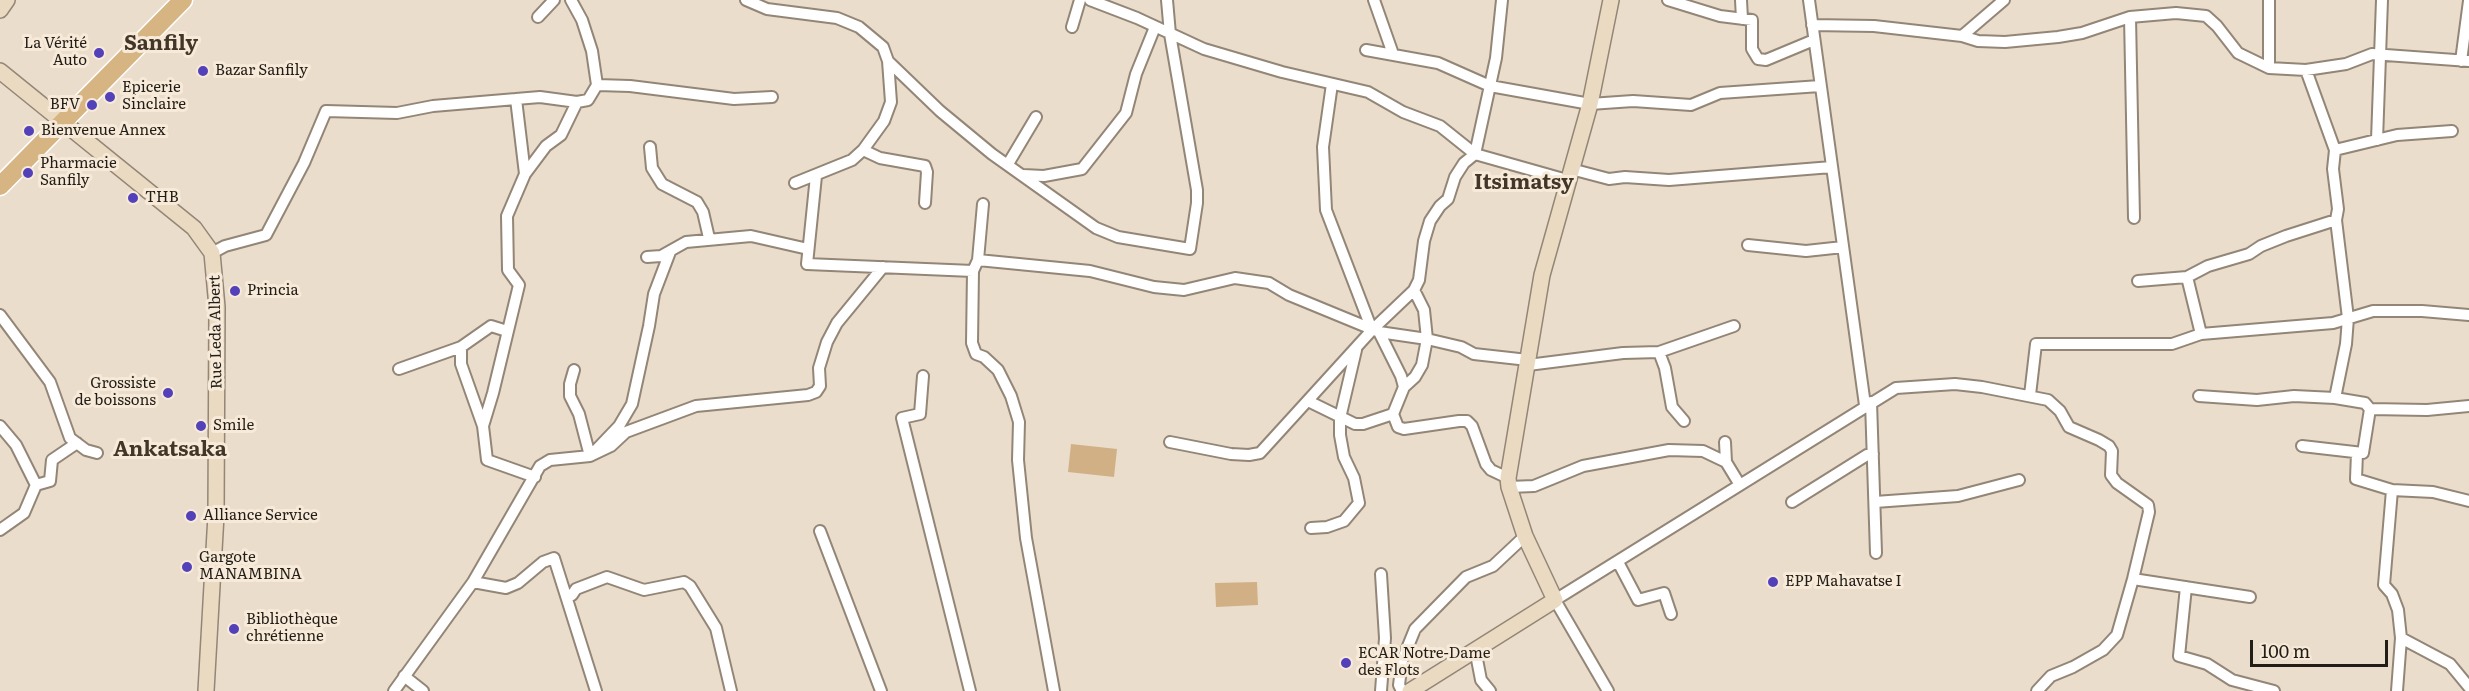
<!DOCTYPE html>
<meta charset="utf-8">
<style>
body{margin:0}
#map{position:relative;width:2469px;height:691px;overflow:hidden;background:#ebddcc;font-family:Literata,serif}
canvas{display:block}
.scale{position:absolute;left:2250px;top:640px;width:138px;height:27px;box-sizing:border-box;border:3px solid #221e17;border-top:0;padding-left:8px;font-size:18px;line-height:21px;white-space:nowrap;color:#221e17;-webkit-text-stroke:4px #f8ead9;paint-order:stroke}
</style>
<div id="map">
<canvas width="2469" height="691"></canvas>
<div class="scale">100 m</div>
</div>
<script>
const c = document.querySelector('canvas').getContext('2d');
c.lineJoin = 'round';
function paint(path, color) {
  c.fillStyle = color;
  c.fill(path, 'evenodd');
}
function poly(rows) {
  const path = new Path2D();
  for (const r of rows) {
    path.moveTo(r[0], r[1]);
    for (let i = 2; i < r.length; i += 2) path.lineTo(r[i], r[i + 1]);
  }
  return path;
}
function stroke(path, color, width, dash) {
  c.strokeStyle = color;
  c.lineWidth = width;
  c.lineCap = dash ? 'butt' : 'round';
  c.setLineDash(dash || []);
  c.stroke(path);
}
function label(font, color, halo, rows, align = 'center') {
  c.font = font + ' Literata,serif';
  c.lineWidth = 6;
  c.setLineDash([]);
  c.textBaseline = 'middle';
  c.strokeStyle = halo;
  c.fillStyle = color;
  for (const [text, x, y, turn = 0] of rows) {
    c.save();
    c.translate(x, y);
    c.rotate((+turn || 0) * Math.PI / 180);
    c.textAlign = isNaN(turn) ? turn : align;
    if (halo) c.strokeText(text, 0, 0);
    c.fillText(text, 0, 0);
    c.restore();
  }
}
paint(poly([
 [1071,444,1117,449,1114,477,1068,472],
 [1257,582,1258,605,1216,607,1215,583]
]), '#d1b085');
const street = poly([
 [746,0,767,9,837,18,859,27,883,47,888,61,940,111,992,154,1096,228,1118,237,1190,249,1197,203,1197,190,1170,34,1167,0],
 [1090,0,1137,18,1204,49,1282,72,1368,92,1403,112,1440,126,1475,154,1567,180],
 [1374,0,1393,54],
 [1668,0,1720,16,1752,20,1752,49,1758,59,1766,60,1814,40],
 [1741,0,1742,19],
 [1809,0,1865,405],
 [2269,0,2269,68],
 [538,17,554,0],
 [2130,17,2134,218],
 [1812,25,1874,26,1962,36,2004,0],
 [1072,27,1080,0],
 [1962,36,1978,41,2005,42,2058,37,2082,33,2130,17,2176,13,2206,16,2217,26,2238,53,2269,68,2306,70,2346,64,2372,54,2469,61],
 [1366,50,1438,63,1490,86,1590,104,1633,101,1691,105,1720,93,1820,86],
 [2461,61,2469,1],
 [2306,70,2335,150],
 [1332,84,1323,147,1326,210,1372,330],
 [597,85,630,86,734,99,772,97],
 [516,99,525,174],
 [2377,140,2382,0],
 [650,147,652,168,662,184,697,202,703,212,709,238],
 [863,150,880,158,925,166,927,172,925,203],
 [1008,164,1036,117],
 [1571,169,1609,179,1625,177,1669,180,1832,167],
 [1023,175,1044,176,1082,169,1126,113,1136,74,1155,27],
 [816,176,807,264,973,271],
 [795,183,852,160,863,150,884,121,891,102,888,61],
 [983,204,978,260,973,271,972,343,976,354,984,357,998,370,1011,396,1019,422,1018,460,1026,538,1054,691],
 [1748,245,1806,251,1843,247],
 [212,253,225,246,266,235,304,163,326,111,397,113,433,106,516,99,540,97,577,102,588,100,597,85,592,51,582,20,571,0],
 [647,257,661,256,686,242,751,236,808,249],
 [978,260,1090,271,1154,287,1184,290,1235,278,1269,283,1289,295,1379,332,1401,376,1404,387,1393,414,1398,427,1404,429,1459,421,1467,421,1472,426,1486,464,1491,470,1508,478],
 [2187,277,2201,334],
 [2138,281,2187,277,2208,266,2249,254,2261,246,2286,236,2336,220,2338,209,2333,169,2335,150,2397,135,2452,131],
 [0,315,50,382,70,438,86,450,97,453],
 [1379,332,1427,339,1461,347,1474,354,1528,360],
 [461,347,461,364,483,426,487,460,535,477],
 [1659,352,1665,368,1672,407,1684,421],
 [1528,365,1623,353,1659,352,1734,326],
 [399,369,461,347,491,326,507,331],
 [574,370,570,384,570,396,579,414,590,456],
 [923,376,920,414,902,418,970,691],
 [1404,387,1415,377,1422,365,1427,339,1424,310,1414,290],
 [2030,395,2036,344,2172,344,2201,334,2333,323,2373,311,2422,311,2469,315],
 [2199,396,2257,400,2294,396,2335,398,2365,403,2370,409],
 [2335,398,2346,344,2348,318,2336,220],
 [1308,401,1355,424,1363,424,1393,414],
 [1871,402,1876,553],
 [0,426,16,445,36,485,24,513,0,530],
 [483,426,493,393,519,285,508,270,507,216,525,174,546,146,561,135,577,102],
 [1170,442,1231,454,1249,455,1260,453,1372,330,1414,290,1419,280,1424,241,1430,221,1440,206,1448,199,1455,177,1464,163,1475,154,1496,58,1502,0],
 [1725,442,1726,462,1740,485],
 [2302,446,2363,453,2370,409,2427,410,2469,406],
 [597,449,619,426,632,404,649,326,654,294,670,252],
 [2357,453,2356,479,2392,490,2433,492,2469,501],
 [36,485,50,481,52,460,77,443],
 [1509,487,1534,486,1583,466,1669,450,1703,451,1726,462],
 [2392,490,2384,585,2392,594,2398,610,2401,638,2397,691],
 [1792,502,1867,455,1873,454],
 [1875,502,1958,496,2019,480],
 [1311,528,1327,527,1344,521,1359,503,1354,478,1344,457,1340,435,1340,418,1356,350],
 [820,531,881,691],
 [1618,562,1638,600,1664,593,1671,614],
 [1381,574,1385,638,1381,691],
 [2133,579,2250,597],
 [473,582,506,588,518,583,543,562,554,558,596,691],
 [2186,587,2179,656,2207,664,2232,680,2274,691],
 [567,597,572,595,576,589,607,577,644,590,684,582,690,586,716,628,731,691],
 [2401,638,2450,664,2469,687],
 [1475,649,1481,680,1490,691],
 [404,676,423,691],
 [394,691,473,582,540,466,550,460,590,456,611,446,626,432,696,406,808,395,816,392,820,386,819,368,827,342,837,323,883,267],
 [1402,691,1399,685,1402,661,1415,629,1466,577,1493,566,1525,536],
 [1608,691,1555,600,1896,388,1955,384,1982,387,2048,400,2060,411,2069,427,2099,440,2109,446,2112,451,2111,475,2117,483,2148,505,2149,512,2133,579,2117,635,2103,650,2073,667,2051,676,2037,691]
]);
const secondary = poly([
 [0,10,7,0],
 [0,71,194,228,212,253,217,307,216,515,206,691],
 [1410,691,1555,600,1525,536,1509,487,1508,478,1542,275,1590,104,1611,0]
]);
const primary = poly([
 [0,186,183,0]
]);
stroke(street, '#938677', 14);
stroke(secondary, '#938677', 18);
stroke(primary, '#fff', 21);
stroke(street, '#fff', 10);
stroke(secondary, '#eadac1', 15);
stroke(primary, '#d6b583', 18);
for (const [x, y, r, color] of [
 [99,53,6,"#5241b8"],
 [203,71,6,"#5241b8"],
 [110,97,6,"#5241b8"],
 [92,105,6,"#5241b8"],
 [29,131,6,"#5241b8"],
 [28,173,6,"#5241b8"],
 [133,198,6,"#5241b8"],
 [235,291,6,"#5241b8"],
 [168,393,6,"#5241b8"],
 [201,426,6,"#5241b8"],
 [191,516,6,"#5241b8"],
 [187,567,6,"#5241b8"],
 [1773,582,6,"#5241b8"],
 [234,629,6,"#5241b8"],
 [1346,663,6,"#5241b8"]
]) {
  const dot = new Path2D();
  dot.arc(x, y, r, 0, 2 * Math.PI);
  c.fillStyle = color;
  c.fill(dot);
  stroke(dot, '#f8ead9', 2);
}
label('15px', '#221e17', '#f8ead9', [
 ["La Vérité",87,44,"right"],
 ["Auto",87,61,"right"],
 ["Bazar Sanfily",215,71],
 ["Epicerie",122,88],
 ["Sinclaire",122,105],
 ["BFV",80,105,"right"],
 ["Bienvenue Annex",41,131],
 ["Pharmacie",40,164],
 ["Sanfily",40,181],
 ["THB",145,198],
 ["Princia",247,291],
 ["Grossiste",156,384,"right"],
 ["de boissons",156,401,"right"],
 ["Smile",213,426],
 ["Alliance Service",203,516],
 ["Gargote",199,558],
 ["MANAMBINA",199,575],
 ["EPP Mahavatse I",1785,582],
 ["Bibliothèque",246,620],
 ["chrétienne",246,637],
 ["ECAR Notre-Dame",1358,654],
 ["des Flots",1358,671]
], 'left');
label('15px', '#221e17', '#f8ead9', [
 ["Rue Leda Albert",216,332,-91]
]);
label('bold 21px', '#413628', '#f8ead9', [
 ["Sanfily",161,44],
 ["Itsimatsy",1524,183],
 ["Ankatsaka",170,450]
]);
</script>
